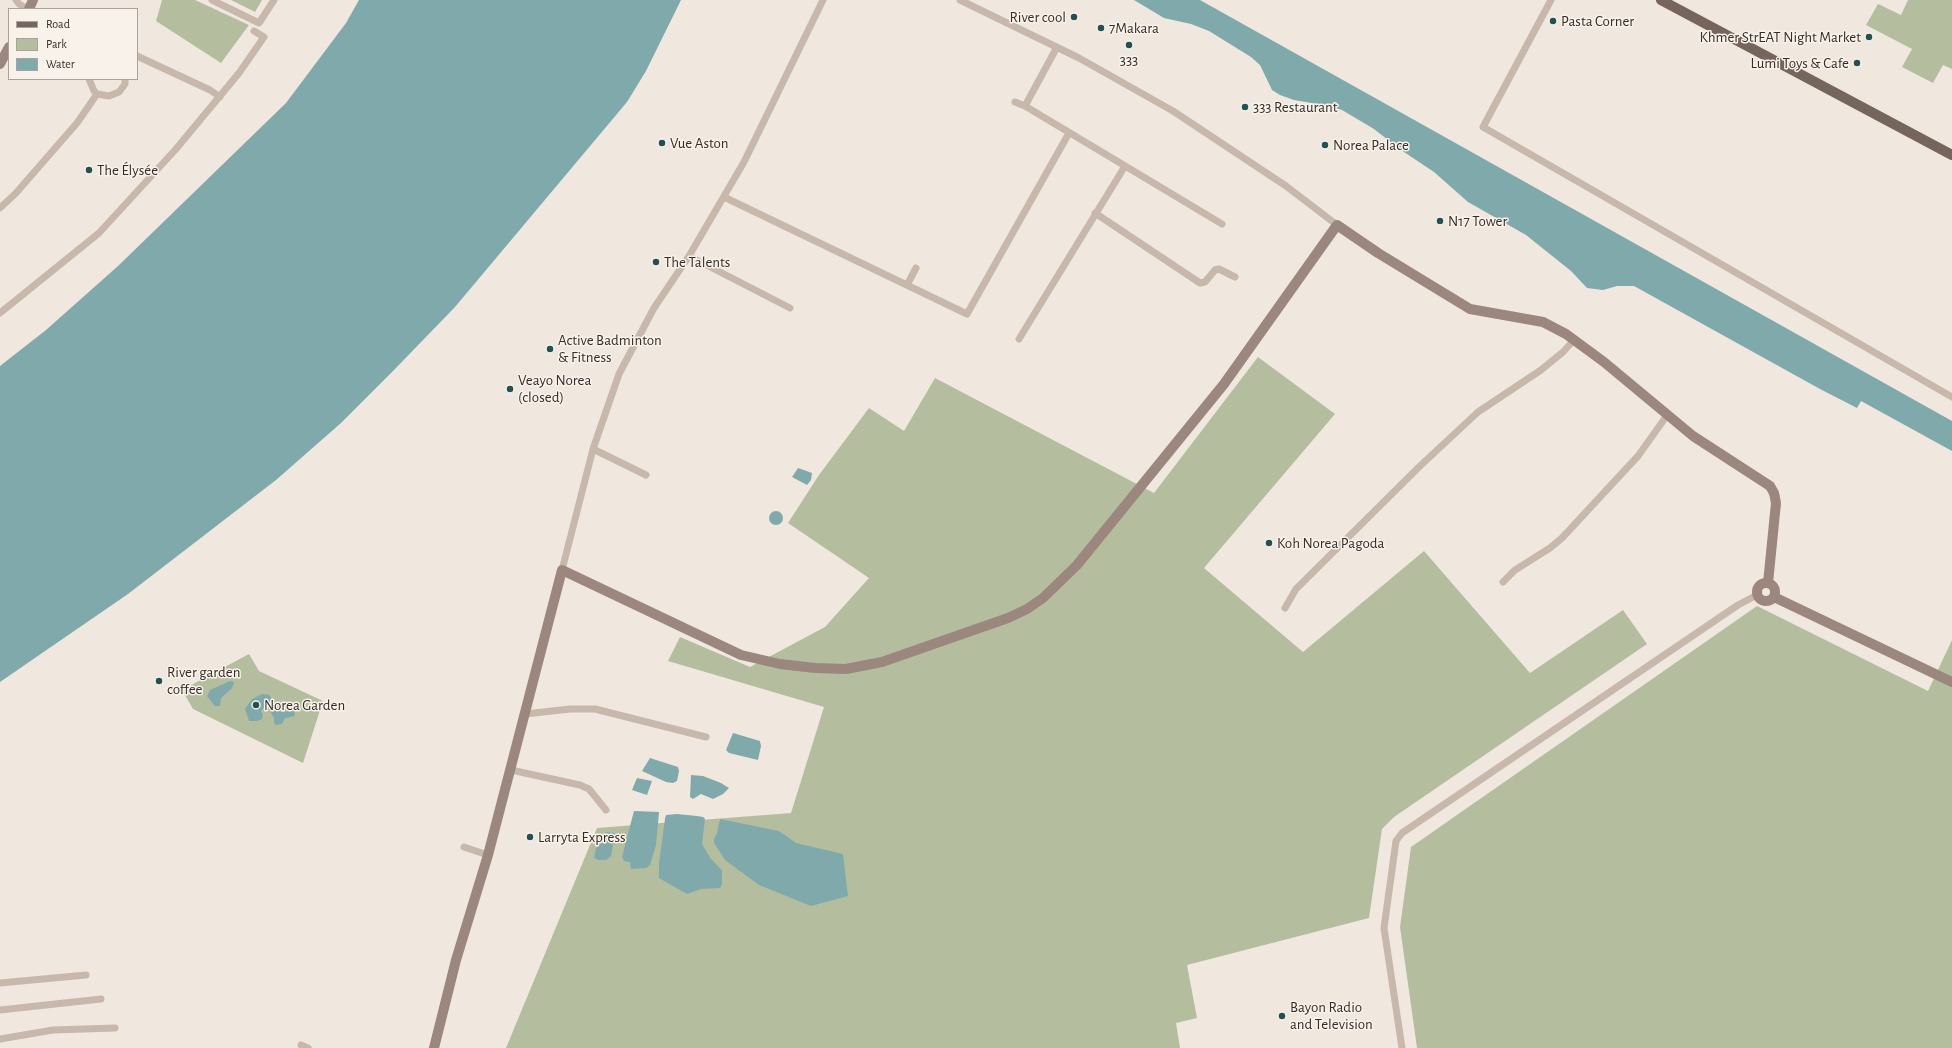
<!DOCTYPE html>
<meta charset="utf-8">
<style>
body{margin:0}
#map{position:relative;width:1952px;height:1048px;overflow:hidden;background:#f0e8de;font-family:"Alegreya Sans",sans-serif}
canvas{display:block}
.legend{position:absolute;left:8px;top:8px;width:130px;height:72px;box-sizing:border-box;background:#f8f2ea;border:1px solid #aaa39d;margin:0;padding:5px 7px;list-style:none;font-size:12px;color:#362d2a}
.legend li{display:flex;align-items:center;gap:8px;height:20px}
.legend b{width:20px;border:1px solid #aaa39d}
</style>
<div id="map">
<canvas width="1952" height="1048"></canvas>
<ul class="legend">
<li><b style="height:5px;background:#76655c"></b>Road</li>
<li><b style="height:11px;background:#b4be9f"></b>Park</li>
<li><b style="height:11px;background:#80a9ab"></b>Water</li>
</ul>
</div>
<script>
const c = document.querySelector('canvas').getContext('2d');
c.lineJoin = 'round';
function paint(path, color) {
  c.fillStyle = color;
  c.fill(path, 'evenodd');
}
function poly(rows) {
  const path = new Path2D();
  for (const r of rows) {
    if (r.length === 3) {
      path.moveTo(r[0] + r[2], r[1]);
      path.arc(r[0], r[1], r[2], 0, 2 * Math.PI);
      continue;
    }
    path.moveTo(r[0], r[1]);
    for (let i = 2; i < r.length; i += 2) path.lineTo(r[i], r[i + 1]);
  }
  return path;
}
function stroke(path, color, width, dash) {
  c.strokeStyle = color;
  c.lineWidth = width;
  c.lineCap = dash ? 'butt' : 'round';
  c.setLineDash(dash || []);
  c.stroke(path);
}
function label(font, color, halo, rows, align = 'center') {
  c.font = font + ' "Alegreya Sans",sans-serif';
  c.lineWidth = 3;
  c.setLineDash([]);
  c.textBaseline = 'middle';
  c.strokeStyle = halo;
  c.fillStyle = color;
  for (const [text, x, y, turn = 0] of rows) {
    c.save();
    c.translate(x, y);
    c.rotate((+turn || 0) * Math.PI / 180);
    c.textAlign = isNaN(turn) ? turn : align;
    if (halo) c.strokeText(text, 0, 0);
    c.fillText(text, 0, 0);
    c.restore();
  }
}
paint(poly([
 [162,0,195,0,249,25,221,63,156,21],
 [231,0,262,0,255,12],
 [1908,0,1952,0,1952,69,1943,65,1933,83,1902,67,1912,49,1866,25,1878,4,1901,15],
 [1258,357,1335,414,1204,568,1303,652,1424,551,1530,673,1623,610,1647,644,1394,817,1382,829,1369,918,1187,965,1197,1018,1176,1023,1180,1048,506,1048,597,828,791,813,824,707,668,661,680,637,750,667,825,627,869,578,788,523,819,475,869,408,904,431,935,378,1154,493],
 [1757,606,1928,691,1952,640,1952,1048,1417,1048,1400,927,1411,847],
 [249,654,259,671,323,701,303,763,193,709,182,690]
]), '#b4be9f');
paint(poly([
 [359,0,681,0,646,71,627,102,455,307,394,370,341,423,276,480,128,594,0,682,0,366,46,330,118,266,286,103,346,23],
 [1134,0,1200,0,1952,421,1952,451,1861,401,1857,408,1820,389,1634,286,1617,286,1603,290,1587,288,1571,271,1526,235,1468,202,1434,172,1401,150,1374,129,1342,110,1329,106,1294,100,1280,95,1272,90,1260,65,1251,57,1209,31,1191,24,1164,18],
 [798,468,812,473,811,480,807,485,792,477],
 [776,518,7],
 [230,681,234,682,232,688,221,698,220,706,215,706,207,696,210,690],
 [262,694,269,695,281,712,294,711,295,716,285,718,282,724,276,725,274,723,274,718,269,709,265,706,261,711,263,715,262,719,257,721,249,721,245,709,252,699],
 [733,733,760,741,761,746,758,760,729,753,726,750],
 [650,758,678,767,679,771,677,781,673,783,666,782,642,771],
 [691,775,703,776,721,783,729,788,723,794,713,799,701,794,693,799,690,797],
 [637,778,652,781,647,795,632,790],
 [634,811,659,812,656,845,650,865,646,868,631,869,630,862,624,861,622,857],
 [677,814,697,816,703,817,705,819,702,844,711,859,722,870,722,884,720,888,701,889,687,894,659,878,659,863,665,819,666,815],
 [720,819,779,831,796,843,843,854,848,896,811,906,759,885,725,860,714,843,714,839,717,833],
 [606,832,615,833,611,856,606,860,598,860,594,858,596,848,602,843,603,836]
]), '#80a9ab');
stroke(poly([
 [16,0,19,4,28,9],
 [212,0,259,23,274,0],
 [960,0,1079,58,1173,111,1286,186,1337,225],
 [1551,0,1483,127,1952,397],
 [137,56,210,90,220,97],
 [89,79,94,91,97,94,109,96,119,92,125,84,125,79],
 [1015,102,1025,106,1057,47],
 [1025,106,1222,224],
 [724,197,967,314,1069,133],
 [0,208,16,193,77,123,97,94],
 [1095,213,1200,283,1205,282,1215,270,1219,269,1235,277],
 [689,256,790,308],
 [907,285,916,268],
 [0,313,99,233,176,149,239,73,264,37,254,31],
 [1019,339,1125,166],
 [593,449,646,475],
 [562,570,593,449,619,374,654,308,689,256,744,162,823,0],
 [1503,582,1515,570,1550,548,1562,538,1638,456,1668,414],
 [1285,608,1296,589,1420,466,1478,412,1541,370,1563,352,1574,340],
 [525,714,570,709,595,709,706,737],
 [511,770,580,785,589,789,606,810],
 [464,847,488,855],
 [0,983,86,975],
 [0,1010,101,999],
 [0,1039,53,1030,115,1028],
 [301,1045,308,1048],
 [1402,1048,1384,928,1396,841,1402,833,1738,605,1757,595]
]), '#c7b8ab', 7);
stroke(poly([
 [29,9,33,0],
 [0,64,9,47],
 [1766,592,9],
 [1774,597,1952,682],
 [434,1048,456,960,488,855,562,570,741,655,780,664,815,668,846,669,882,662,1008,618,1027,609,1043,598,1077,565,1224,384,1337,225,1378,253,1470,309,1543,322,1566,334,1604,362,1693,436,1770,486,1774,493,1776,503,1768,583]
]), '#9b877d', 10);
stroke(poly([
 [1661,0,1952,155]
]), '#76655c', 10);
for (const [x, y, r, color] of [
 [1074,17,4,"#235153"],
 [1553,21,4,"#235153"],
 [1101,28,4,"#235153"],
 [1869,37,4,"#235153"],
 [1129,45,4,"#235153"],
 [1857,63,4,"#235153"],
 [1245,107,4,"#235153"],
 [662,143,4,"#235153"],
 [1325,145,4,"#235153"],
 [89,170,4,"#235153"],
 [1440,221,4,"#235153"],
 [656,262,4,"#235153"],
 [550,349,4,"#235153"],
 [510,389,4,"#235153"],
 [1269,543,4,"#235153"],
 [159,681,4,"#235153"],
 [256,705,4,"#235153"],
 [530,837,4,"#235153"],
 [1282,1016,4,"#235153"]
]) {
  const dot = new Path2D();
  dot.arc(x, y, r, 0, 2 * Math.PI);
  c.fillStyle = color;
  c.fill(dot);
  stroke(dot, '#f8f2ea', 1.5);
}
label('15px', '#362d2a', '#f8f2ea', [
 ["River cool",1066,17,"right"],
 ["Pasta Corner",1561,21],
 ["7Makara",1109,28],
 ["Khmer StrEAT Night Market",1861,37,"right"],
 ["333",1129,60,"center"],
 ["Lumi Toys & Cafe",1849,63,"right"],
 ["333 Restaurant",1253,107],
 ["Vue Aston",670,143],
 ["Norea Palace",1333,145],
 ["The Élysée",97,170],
 ["N17 Tower",1448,221],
 ["The Talents",664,262],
 ["Active Badminton",558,340],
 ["& Fitness",558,357],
 ["Veayo Norea",518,380],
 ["(closed)",518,397],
 ["Koh Norea Pagoda",1277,543],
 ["River garden",167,672],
 ["coffee",167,689],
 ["Norea Garden",264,705],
 ["Larryta Express",538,837],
 ["Bayon Radio",1290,1007],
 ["and Television",1290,1024]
], 'left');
</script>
